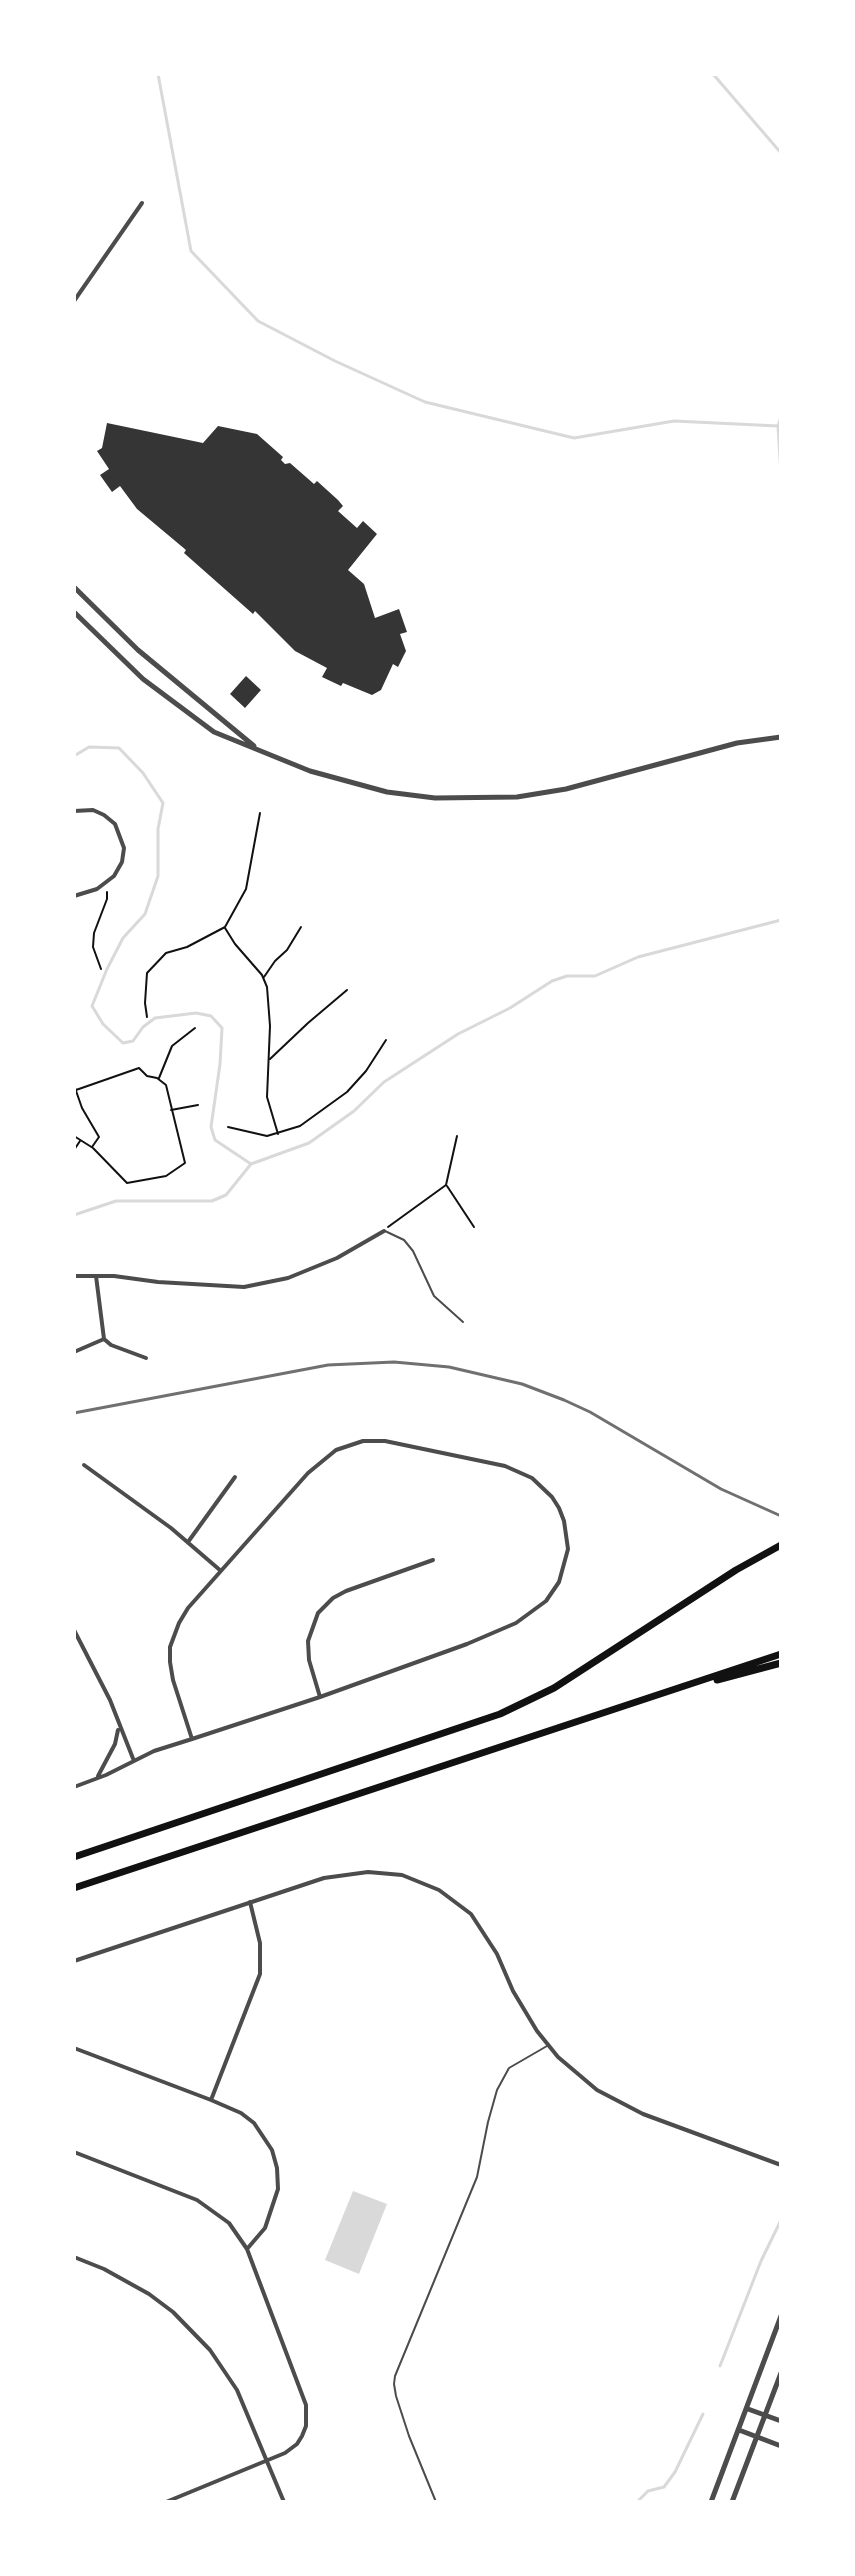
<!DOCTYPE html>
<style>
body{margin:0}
#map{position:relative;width:855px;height:2576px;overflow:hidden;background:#fff;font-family:"IBM Plex Sans",sans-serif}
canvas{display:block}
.frame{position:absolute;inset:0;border:76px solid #fff;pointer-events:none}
</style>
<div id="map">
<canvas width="855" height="2576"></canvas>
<div class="frame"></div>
</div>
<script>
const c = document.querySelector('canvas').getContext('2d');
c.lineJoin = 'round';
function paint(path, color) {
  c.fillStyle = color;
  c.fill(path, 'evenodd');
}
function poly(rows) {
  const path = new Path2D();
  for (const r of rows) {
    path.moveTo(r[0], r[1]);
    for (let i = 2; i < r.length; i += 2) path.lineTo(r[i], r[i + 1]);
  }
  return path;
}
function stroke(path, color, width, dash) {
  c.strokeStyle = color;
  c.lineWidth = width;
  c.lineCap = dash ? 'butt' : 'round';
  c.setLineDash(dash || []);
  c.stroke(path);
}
paint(poly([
 [353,2191,387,2204,359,2274,325,2260]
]), '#d9d9d9');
stroke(poly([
 [158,74,191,251,258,321,335,361,425,402,574,438,674,421,778,426],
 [713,74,781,153],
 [781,417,778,426,781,474],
 [74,756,89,747,119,748,143,773,163,803,158,829,158,876,145,914,123,938,107,969,92,1006,103,1024,123,1043,133,1041,143,1027,155,1018,196,1013,211,1016,222,1028,220,1064,211,1127,215,1140,251,1164],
 [74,1215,116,1201,212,1201,226,1195,251,1164,309,1143,354,1111,384,1082,458,1034,510,1008,552,981,567,976,595,976,638,957,781,920],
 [720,2366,761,2261,781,2220],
 [637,2502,648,2491,664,2487,675,2472,703,2414]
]), '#d9d9d9', 3);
paint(poly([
 [107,423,203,443,218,426,257,434,283,457,281,460,285,464,290,463,314,484,317,481,338,500,343,506,338,511,357,528,363,521,377,534,348,570,364,584,375,618,399,609,407,632,400,634,406,651,398,667,393,664,381,690,372,695,343,683,341,686,322,677,327,668,295,651,255,611,253,614,184,553,186,550,137,509,120,486,112,492,100,475,109,469,97,451,102,448],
 [246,676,261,690,245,708,230,694]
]), '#353535');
stroke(poly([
 [225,928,235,944,262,975,267,987,270,1026,267,1097,278,1134],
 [101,969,93,947,94,933,107,899,107,892],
 [264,977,275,961,287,950,301,927],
 [147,1017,145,1003,147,973,166,953,187,947,225,927,246,889,260,813],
 [270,1059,308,1023,347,990],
 [159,1078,172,1046,195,1028],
 [74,1085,82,1108,99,1137,92,1147],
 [171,1110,198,1105],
 [228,1127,267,1136,300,1126,347,1092,366,1071,386,1040],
 [74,1136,93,1148,127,1183,166,1176,185,1163,166,1085,157,1078,147,1076,139,1068,76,1090],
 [74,1150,80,1141],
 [447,1186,474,1227],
 [388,1227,446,1185,457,1136]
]), '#111', 2);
stroke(poly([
 [385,1231,404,1240,413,1251,434,1296,463,1322],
 [436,2502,409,2436,396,2396,394,2384,395,2376,477,2177,488,2122,497,2090,509,2068,547,2046]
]), '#4c4c4c', 2);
stroke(poly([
 [74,301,142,203],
 [74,811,93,810,104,815,115,824,124,848,122,862,114,876,97,889,74,896],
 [74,1276,114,1276,158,1282,244,1287,288,1278,337,1258,384,1231],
 [104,1339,111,1345,146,1358],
 [74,1352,104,1339,96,1276],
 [84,1465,171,1528,221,1571],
 [188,1542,235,1477],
 [74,1630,110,1700,134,1761],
 [320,1697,309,1660,308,1641,318,1613,333,1598,346,1591,433,1560],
 [98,1776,115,1744,118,1730],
 [74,1787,106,1775,154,1751,192,1739,320,1697,467,1644,516,1623,546,1601,559,1582,568,1549,564,1521,559,1508,552,1497,532,1478,505,1466,385,1441,363,1441,336,1450,308,1473,188,1608,179,1623,170,1647,170,1662,173,1680,192,1739],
 [74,1961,324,1878,368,1872,402,1875,439,1890,471,1914,497,1954,513,1991,537,2031,558,2057,597,2090,643,2114,781,2165],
 [74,2048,211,2100,241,2113,254,2123,272,2150,277,2168,278,2189,265,2228,247,2249],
 [211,2100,260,1974,260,1943,250,1902],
 [74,2152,197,2200,229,2223,247,2249,306,2405,306,2426,302,2436,297,2444,285,2453,166,2502],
 [74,2257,104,2269,149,2294,173,2312,210,2350,237,2390,284,2502]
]), '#4c4c4c', 4);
stroke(poly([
 [74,587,138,650,254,746],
 [74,612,143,679,214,732,310,771,387,792,435,798,517,797,566,789,737,743,781,737],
 [748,2409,781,2421],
 [739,2430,781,2446],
 [711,2502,781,2316],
 [732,2502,781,2373]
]), '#4c4c4c', 5);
stroke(poly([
 [717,1680,781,1663],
 [74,1857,500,1714,554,1688,736,1570,781,1545],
 [74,1888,781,1654]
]), '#111', 7);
stroke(poly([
 [74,1413,328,1365,394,1362,449,1367,522,1384,564,1400,590,1412,721,1489,781,1516]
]), '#707070', 3);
</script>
